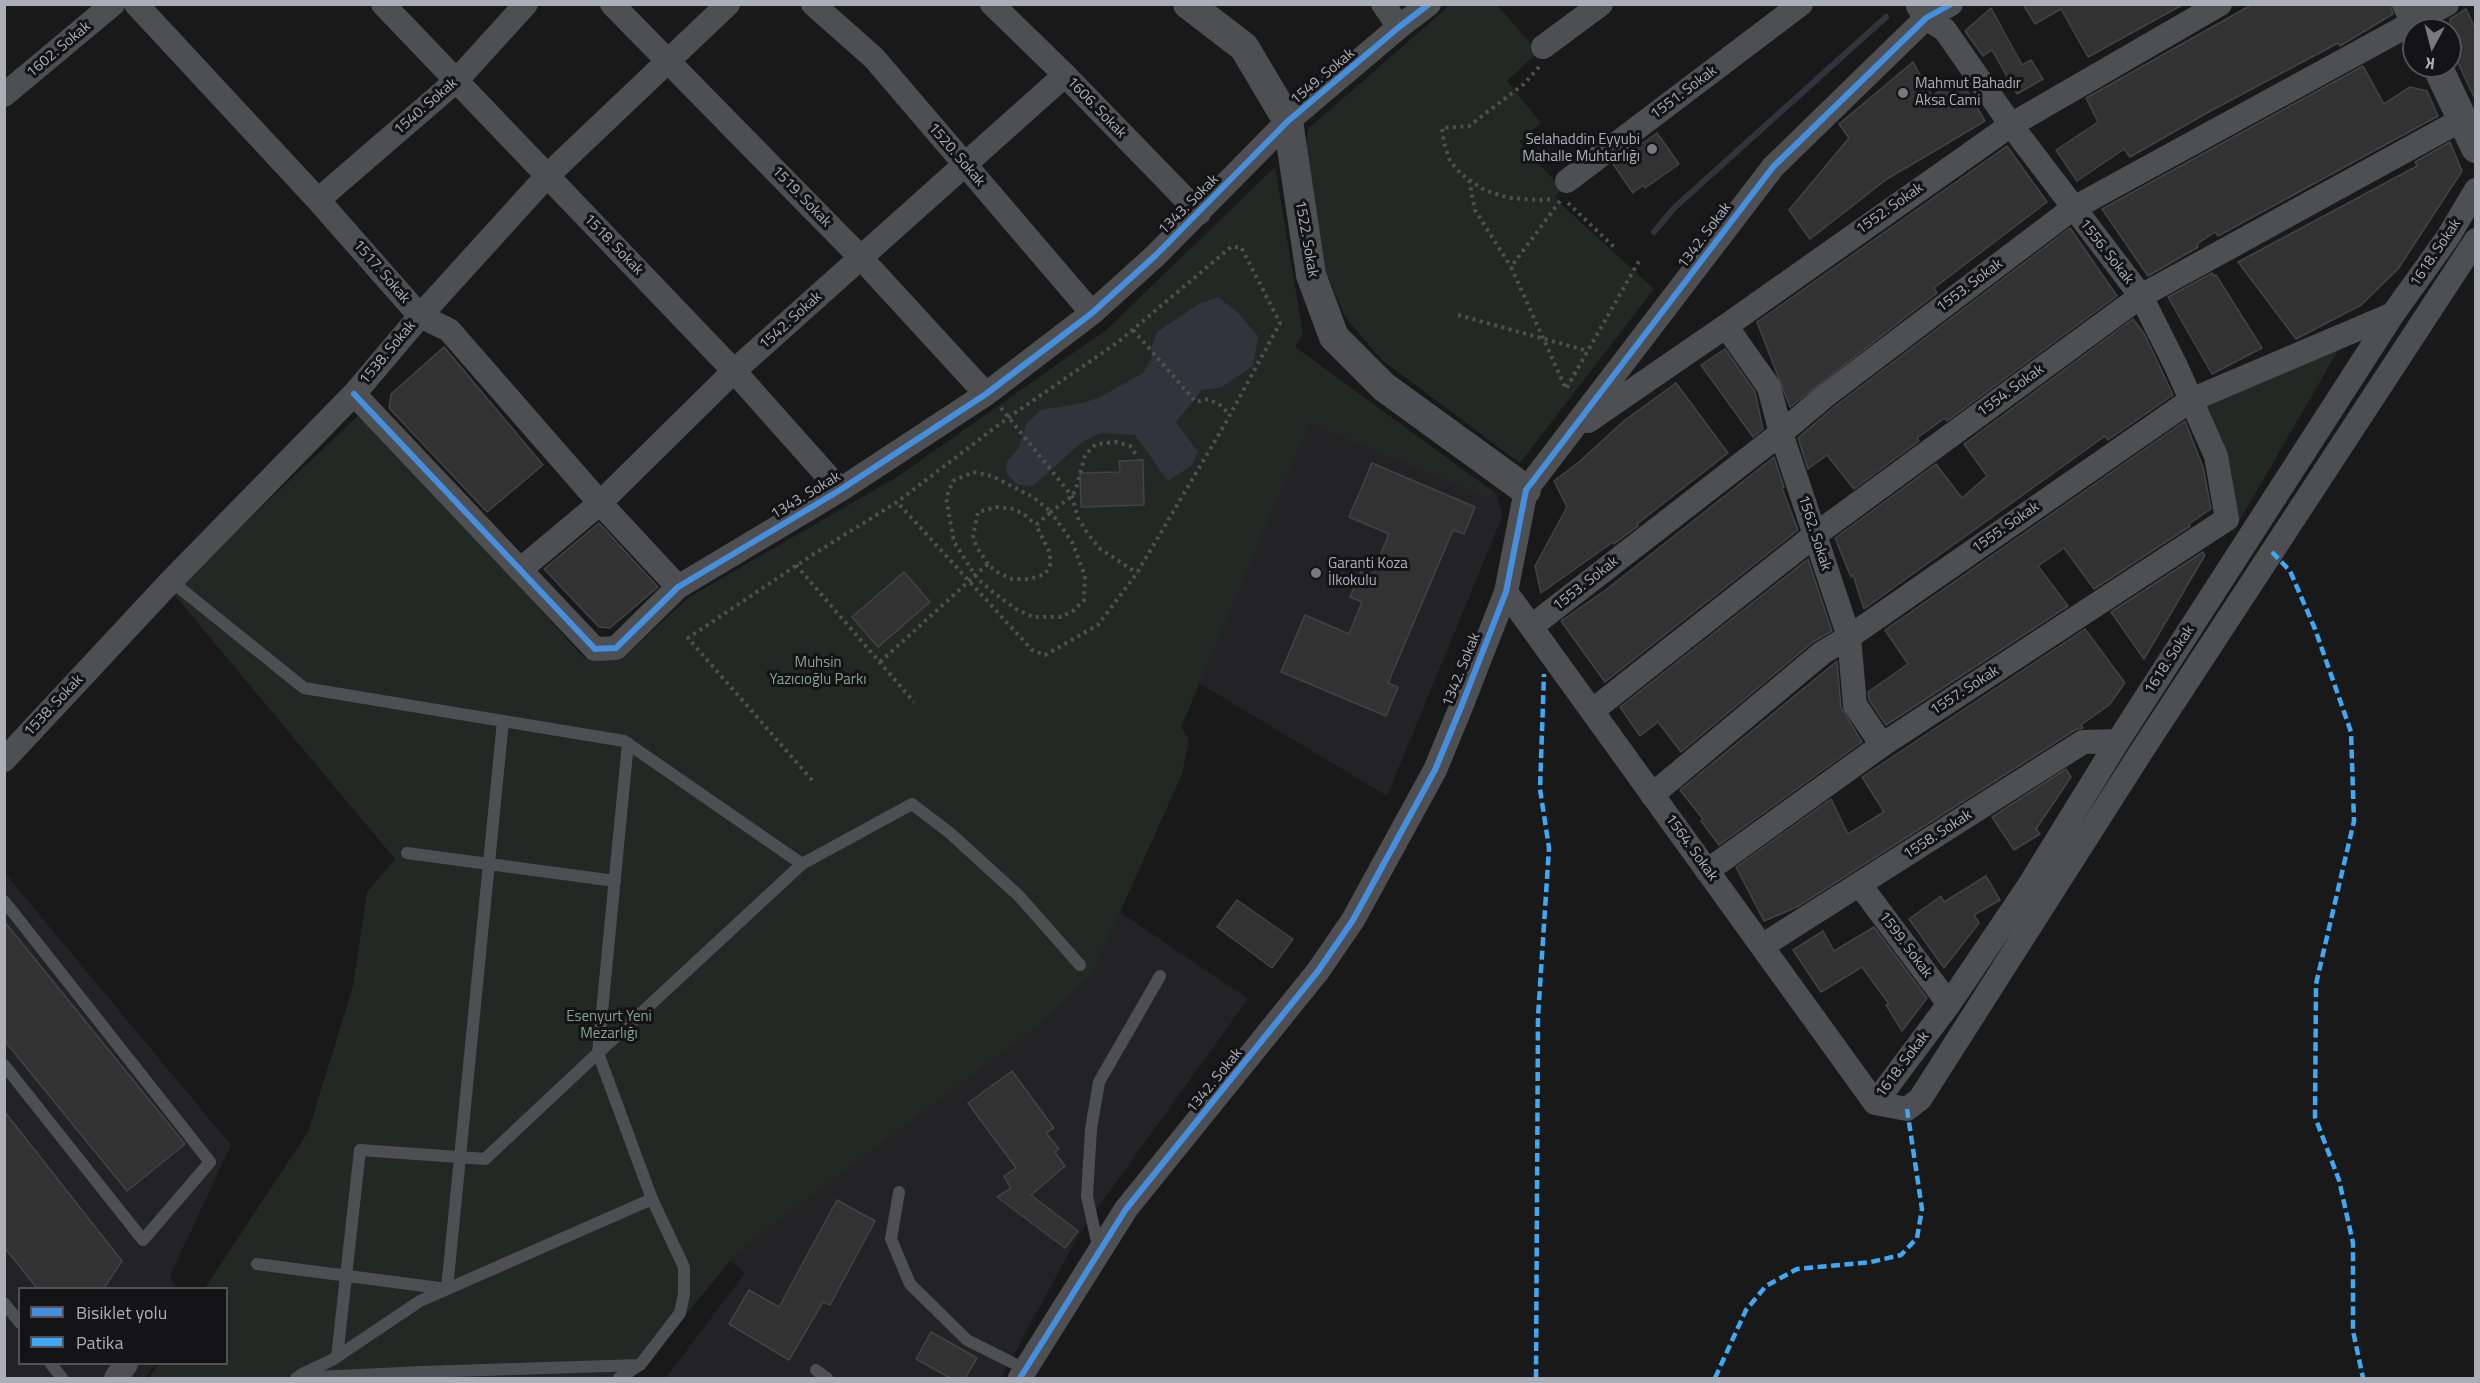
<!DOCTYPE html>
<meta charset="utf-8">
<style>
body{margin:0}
#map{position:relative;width:2480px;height:1383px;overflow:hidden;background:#191919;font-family:"Titillium Web",sans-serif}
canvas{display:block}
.frame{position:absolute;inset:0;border:6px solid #acaeb8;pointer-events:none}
.legend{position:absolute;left:18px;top:1287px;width:210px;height:78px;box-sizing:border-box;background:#141315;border:2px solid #515156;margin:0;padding:8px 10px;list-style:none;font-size:18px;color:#acaeb8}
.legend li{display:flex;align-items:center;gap:12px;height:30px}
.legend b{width:30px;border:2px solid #515156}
.north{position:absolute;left:2402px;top:18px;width:60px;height:60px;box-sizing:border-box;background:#141315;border:2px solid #515156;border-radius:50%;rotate:187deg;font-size:16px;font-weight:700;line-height:24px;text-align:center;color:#acaeb8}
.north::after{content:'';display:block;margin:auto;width:21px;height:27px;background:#797a80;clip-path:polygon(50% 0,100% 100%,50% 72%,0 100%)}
</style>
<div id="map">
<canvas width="2480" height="1383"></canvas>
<div class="frame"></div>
<ul class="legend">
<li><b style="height:8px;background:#468fdf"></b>Bisiklet yolu</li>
<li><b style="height:8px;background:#3fa9f5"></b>Patika</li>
</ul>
<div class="north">K</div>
</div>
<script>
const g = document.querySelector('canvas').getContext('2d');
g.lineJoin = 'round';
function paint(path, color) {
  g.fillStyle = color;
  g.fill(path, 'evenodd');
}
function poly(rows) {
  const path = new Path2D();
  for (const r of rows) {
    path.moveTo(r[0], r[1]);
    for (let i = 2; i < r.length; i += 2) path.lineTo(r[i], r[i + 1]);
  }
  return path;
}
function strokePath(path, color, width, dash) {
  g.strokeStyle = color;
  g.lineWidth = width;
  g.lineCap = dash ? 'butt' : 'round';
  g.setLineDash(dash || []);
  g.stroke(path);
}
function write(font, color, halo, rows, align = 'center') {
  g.font = font + ' "Titillium Web",sans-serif';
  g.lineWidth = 6;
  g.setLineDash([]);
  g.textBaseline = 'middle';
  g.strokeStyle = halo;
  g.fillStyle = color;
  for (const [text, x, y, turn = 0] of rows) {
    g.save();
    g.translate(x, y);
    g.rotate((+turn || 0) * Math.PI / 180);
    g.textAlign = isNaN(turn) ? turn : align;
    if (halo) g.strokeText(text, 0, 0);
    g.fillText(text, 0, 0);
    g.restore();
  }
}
const built = poly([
 [1295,347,1497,494,1503,515,1387,796,1199,683],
 [4,872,231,1145,170,1276,177,1288,20,1288,20,1364,155,1364,145,1378,5,1378],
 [1120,912,1248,999,1081,1231,1001,1378,666,1378,745,1273,730,1261,736,1254,1041,1024,1092,975]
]);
const green = poly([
 [1450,5,1497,5,1538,52,1507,81,1541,123,1519,142,1562,189,1555,197,1562,205,1654,289,1520,463,1382,360,1345,317,1325,270,1306,152,1308,129],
 [1275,167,1303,334,1295,347,1492,491,1490,499,1310,423,1181,727,1189,739,1182,774,1092,975,1041,1024,736,1254,633,1378,149,1378,158,1364,226,1364,226,1288,205,1288,308,1132,353,986,367,892,395,859,172,592,363,411,584,658,624,657,689,597,897,477,1106,330],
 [2340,347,2233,532,2229,476,2205,407]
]);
const water = poly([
 [1218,297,1239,314,1258,336,1253,366,1220,388,1202,390,1176,422,1198,452,1192,465,1168,481,1135,435,1100,433,1081,443,1033,486,1018,485,1007,474,1006,462,1019,448,1026,424,1041,410,1083,403,1100,397,1143,373,1152,358,1151,348,1157,332,1199,304]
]);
const stream = poly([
 [1654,232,1674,208,1886,17]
]);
const building = poly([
 [2023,4,2184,4,2088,57,2061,9,2035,24,2023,4],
 [2253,4,2390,4,2393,14,2340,46,2338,43,2205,114,2130,157,2124,149,2077,181,2056,150,2098,122,2086,98,2253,4],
 [1991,8,2022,65,2031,60,2043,79,2017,94,1992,50,1983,56,1965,31,1991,8],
 [2466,9,2475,28,2475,99,2450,46,2450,19,2466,9],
 [1913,62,1932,96,1960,79,1985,121,1887,179,1810,239,1789,210,1849,138,1839,124,1913,62],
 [2363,66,2384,104,2410,87,2427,91,2438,116,2218,236,2215,232,2197,244,2198,247,2148,276,2102,209,2363,66],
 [1657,133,1679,164,1645,188,1643,185,1633,193,1613,164,1657,133],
 [2450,142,2462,171,2398,269,2361,305,2296,339,2238,262,2417,166,2415,162,2450,142],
 [2007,146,2047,202,1934,288,1937,293,1790,407,1757,322,2007,146],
 [2070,228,2117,296,1947,421,1945,418,1917,438,1919,441,1854,489,1827,455,1808,469,1798,438,1834,407,2070,228],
 [2212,273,2214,276,2216,275,2262,348,2212,374,2168,297,2212,273],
 [2133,319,2145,335,2173,395,2108,440,2105,436,1864,609,1853,575,1851,577,1835,538,1936,464,1962,498,1987,476,1964,444,2133,319],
 [444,347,543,465,487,512,389,408,391,394,444,347],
 [1725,349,1755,392,1763,429,1753,437,1701,365,1725,349],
 [1676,383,1728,453,1637,524,1638,526,1614,544,1613,542,1541,593,1535,566,1567,507,1554,481,1579,462,1625,420,1676,383],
 [2185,421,2203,467,2211,509,2189,524,2190,526,2094,589,2064,548,2038,566,2068,606,1886,725,1869,700,1868,692,1908,664,1885,630,2185,421],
 [1774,457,1784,487,1782,488,1798,530,1605,682,1561,621,1607,589,1774,457],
 [1143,460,1144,505,1081,507,1080,473,1120,472,1119,461,1143,460],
 [1372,463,1475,507,1464,534,1453,530,1388,683,1398,687,1386,716,1281,672,1305,615,1349,634,1362,602,1350,597,1364,564,1375,568,1389,534,1349,517,1372,463],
 [599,523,658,587,610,628,599,627,544,569,599,523],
 [2203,552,2205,555,2144,659,2111,612,2203,552],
 [1808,559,1832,631,1813,642,1681,752,1658,722,1640,736,1620,707,1808,559],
 [904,572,930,602,878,647,852,617,904,572],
 [2085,629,2125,683,2109,705,2081,725,2083,728,2075,730,1797,907,1764,921,1736,867,1831,799,1848,834,1884,812,1862,777,2085,629],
 [1837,661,1841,707,1862,742,1719,845,1701,821,1703,819,1680,790,1837,661],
 [2066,769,2071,777,2036,829,2040,834,2014,850,1992,817,2066,769],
 [1986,876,2000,900,1974,915,1979,923,1944,968,1909,919,1941,896,1944,902,1986,876],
 [1237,900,1293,939,1272,968,1217,927,1237,900],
 [4,921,185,1144,127,1191,4,1040,4,921],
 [1874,927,1927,998,1902,1031,1886,1005,1889,1004,1862,967,1821,992,1793,950,1823,931,1834,951,1874,927],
 [1012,1071,1054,1128,1046,1133,1059,1149,1055,1152,1065,1166,1031,1195,1078,1231,1065,1248,997,1197,1011,1188,1004,1176,1016,1168,968,1103,1012,1071],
 [4,1111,122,1261,104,1288,37,1288,4,1247,4,1111],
 [837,1200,875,1221,830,1305,823,1302,789,1360,729,1324,749,1290,779,1307,837,1200],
 [931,1332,977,1358,965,1378,950,1378,916,1359,931,1332]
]);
const path = poly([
 [1539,67,1524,84,1469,126,1442,128,1444,143,1450,161,1461,174,1484,190,1509,198,1540,200,1553,199],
 [1469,180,1475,210,1511,267],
 [1560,201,1511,267,1566,389,1639,261],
 [1568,203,1615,248],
 [1458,315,1588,351],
 [1133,330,1196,402,1208,399,1220,405,1230,415],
 [1001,408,1072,496,1078,518,1088,534,1099,548,1137,573],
 [988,564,976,546,973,536,978,512,996,507,1014,509,1025,515,1036,525],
 [796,565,914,702],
 [880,662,969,581,975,575,988,564,995,571,1012,579,1030,579,1045,574,1050,566,1050,553,1036,525,1051,512,1033,497,992,476,973,472,953,481,946,498,954,542,975,575,978,579,994,593,1016,609,1033,617,1061,617,1073,611,1084,600,1085,576,1072,542,1051,512,1072,496,1076,489,1085,455,1096,444,1116,442,1130,446,1137,456],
 [812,780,688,638,806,559,897,502,1009,417,1118,342,1231,247,1241,247,1280,323,1225,424,1137,573,1098,625,1045,655,1032,650,897,502]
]);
const service = poly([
 [171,581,304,688,624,741,802,864,598,1053,652,1199,684,1267,684,1294,680,1313,640,1365,422,1372,296,1378],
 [407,853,615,881],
 [802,864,912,804,950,833,1019,896,1080,965],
 [4,901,210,1162,143,1240,4,1065],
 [899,1192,891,1239,910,1284,967,1340,1025,1369],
 [1099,1251,1087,1196,1091,1129,1099,1082,1160,976],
 [257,1264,447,1289,503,721],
 [4,1303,20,1323],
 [337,1357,360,1150,485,1159,598,1053,628,743],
 [51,1364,62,1378],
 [816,1370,827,1378],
 [300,1375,332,1360,420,1301,652,1199],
 [619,1378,638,1366]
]);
const minor = poly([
 [136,4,318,200,420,316,449,330,600,503,678,587],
 [383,4,734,371,840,490],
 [612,4,861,258,986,394],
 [813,4,874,58,1092,313],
 [992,4,1065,75,1199,213],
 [1383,4,1399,27],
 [1543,47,1601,4],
 [4,95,113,4],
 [1567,181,1801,4],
 [318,200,456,81,526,4],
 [1726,326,1769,387,1781,433,1849,637,1855,705,1882,745],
 [354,394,595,649,616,648,678,587,840,490,986,394,1092,313,1156,255,1288,121,1399,27,1429,4],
 [1588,421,1726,326,2011,125,2220,4],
 [520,570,600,503,734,371,1065,75],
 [1506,592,1875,1103],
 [1532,626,1781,433,1825,396,2072,209,2447,4],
 [1592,711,1815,535,2141,296,2463,119],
 [4,760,171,581,354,394,420,316,547,176,728,4],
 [1652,795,1822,653,1849,637,2191,400,2393,314],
 [1707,871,1882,745,2227,519,2216,456,2176,366,2141,296,2011,125,1945,30,1926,18,1918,6],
 [1860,885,1949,1004],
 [1762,946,2083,742,2118,741],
 [1875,1103,1949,1004,2028,887,2118,741,2393,314,2448,237,2476,190],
 [1875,1103,1907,1109,1920,1099,2143,749,2476,240],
 [116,1378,126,1364],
 [1020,1378,1126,1209,1318,971,1353,920,1435,770,1461,707,1506,592,1526,490,1773,167,1926,18,1951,4]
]);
const tertiary = poly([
 [1188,4,1244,47,1288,121,1311,275,1334,337,1384,387,1526,490],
 [2407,4,2420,30],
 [2437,66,2476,148]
]);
const quiet = poly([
 [2272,552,2290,571,2315,629,2351,732,2354,821,2316,984,2315,1117,2339,1180,2353,1243,2353,1331,2363,1378],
 [1536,1378,1538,1017,1549,848,1540,789,1544,674],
 [1715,1378,1746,1310,1766,1286,1797,1269,1871,1262,1901,1255,1917,1238,1922,1209,1907,1109]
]);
const cycleway = poly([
 [354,394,595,649,616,648,678,587,840,490,986,394,1092,313,1156,255,1288,121,1399,27,1429,4],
 [1020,1378,1126,1209,1318,971,1353,920,1435,770,1461,707,1506,592,1526,490,1773,167,1926,18,1951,4]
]);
const markers = [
 [1903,93,6,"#797a80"],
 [1652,149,6,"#797a80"],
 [1316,573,6,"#797a80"]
];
const streetNames = [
 ["1602. Sokak",59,50,-40],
 ["1549. Sokak",1323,77,-40],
 ["1551. Sokak",1684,93,-37],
 ["1540. Sokak",426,107,-41],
 ["1606. Sokak",1096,108,46],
 ["1520. Sokak",956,155,49],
 ["1519. Sokak",801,197,46],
 ["1343. Sokak",1189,205,-45],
 ["1552. Sokak",1890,209,-35],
 ["1342. Sokak",1705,236,-53],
 ["1522. Sokak",1306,239,80],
 ["1518. Sokak",613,245,46],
 ["1556. Sokak",2106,252,52],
 ["1618. Sokak",2436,253,-56],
 ["1517. Sokak",381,272,49],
 ["1553. Sokak",1970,286,-37],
 ["1542. Sokak",791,321,-42],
 ["1538. Sokak",388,353,-50],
 ["1554. Sokak",2011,391,-36],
 ["1343. Sokak",806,496,-31],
 ["1555. Sokak",2006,528,-35],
 ["1562. Sokak",1814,533,72],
 ["1553. Sokak",1586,584,-38],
 ["1618. Sokak",2170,660,-57],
 ["1342. Sokak",1462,670,-68],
 ["1557. Sokak",1965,691,-33],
 ["1538. Sokak",54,706,-47],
 ["1558. Sokak",1938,835,-33],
 ["1564. Sokak",1691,848,54],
 ["1599. Sokak",1905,945,53],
 ["1618. Sokak",1903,1065,-53],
 ["1342. Sokak",1215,1081,-51]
];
const poiNames = [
 ["Mahmut Bahadır",1915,84],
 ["Aksa Cami",1915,101],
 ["Selahaddin Eyyubi",1640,140,"right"],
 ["Mahalle Muhtarlığı",1640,157,"right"],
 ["Garanti Koza",1328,564],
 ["İlkokulu",1328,581]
];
const parkNames = [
 ["Muhsin",818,663],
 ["Yazıcıoğlu Parkı",818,680],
 ["Esenyurt Yeni",609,1017],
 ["Mezarlığı",609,1034]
];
paint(built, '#232325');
paint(green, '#222823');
paint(water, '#30343c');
strokePath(stream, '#30343c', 6);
paint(building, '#323233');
strokePath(building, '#424345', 1.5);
strokePath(path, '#4f5052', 4, [3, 4.5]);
strokePath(service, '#4e4f52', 12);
strokePath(minor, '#4e4f52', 24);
strokePath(tertiary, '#4e4f52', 30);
strokePath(quiet, '#3fa9f5', 4.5, [9, 4.5]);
strokePath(cycleway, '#468fdf', 6);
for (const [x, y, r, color] of markers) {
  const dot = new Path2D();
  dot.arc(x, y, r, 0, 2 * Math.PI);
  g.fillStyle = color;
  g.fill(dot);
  strokePath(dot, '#141315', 2);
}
write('15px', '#acaeb8', '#141315', streetNames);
write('15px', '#acaeb8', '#141315', poiNames, 'left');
write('15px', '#85a18c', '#141315', parkNames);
</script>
